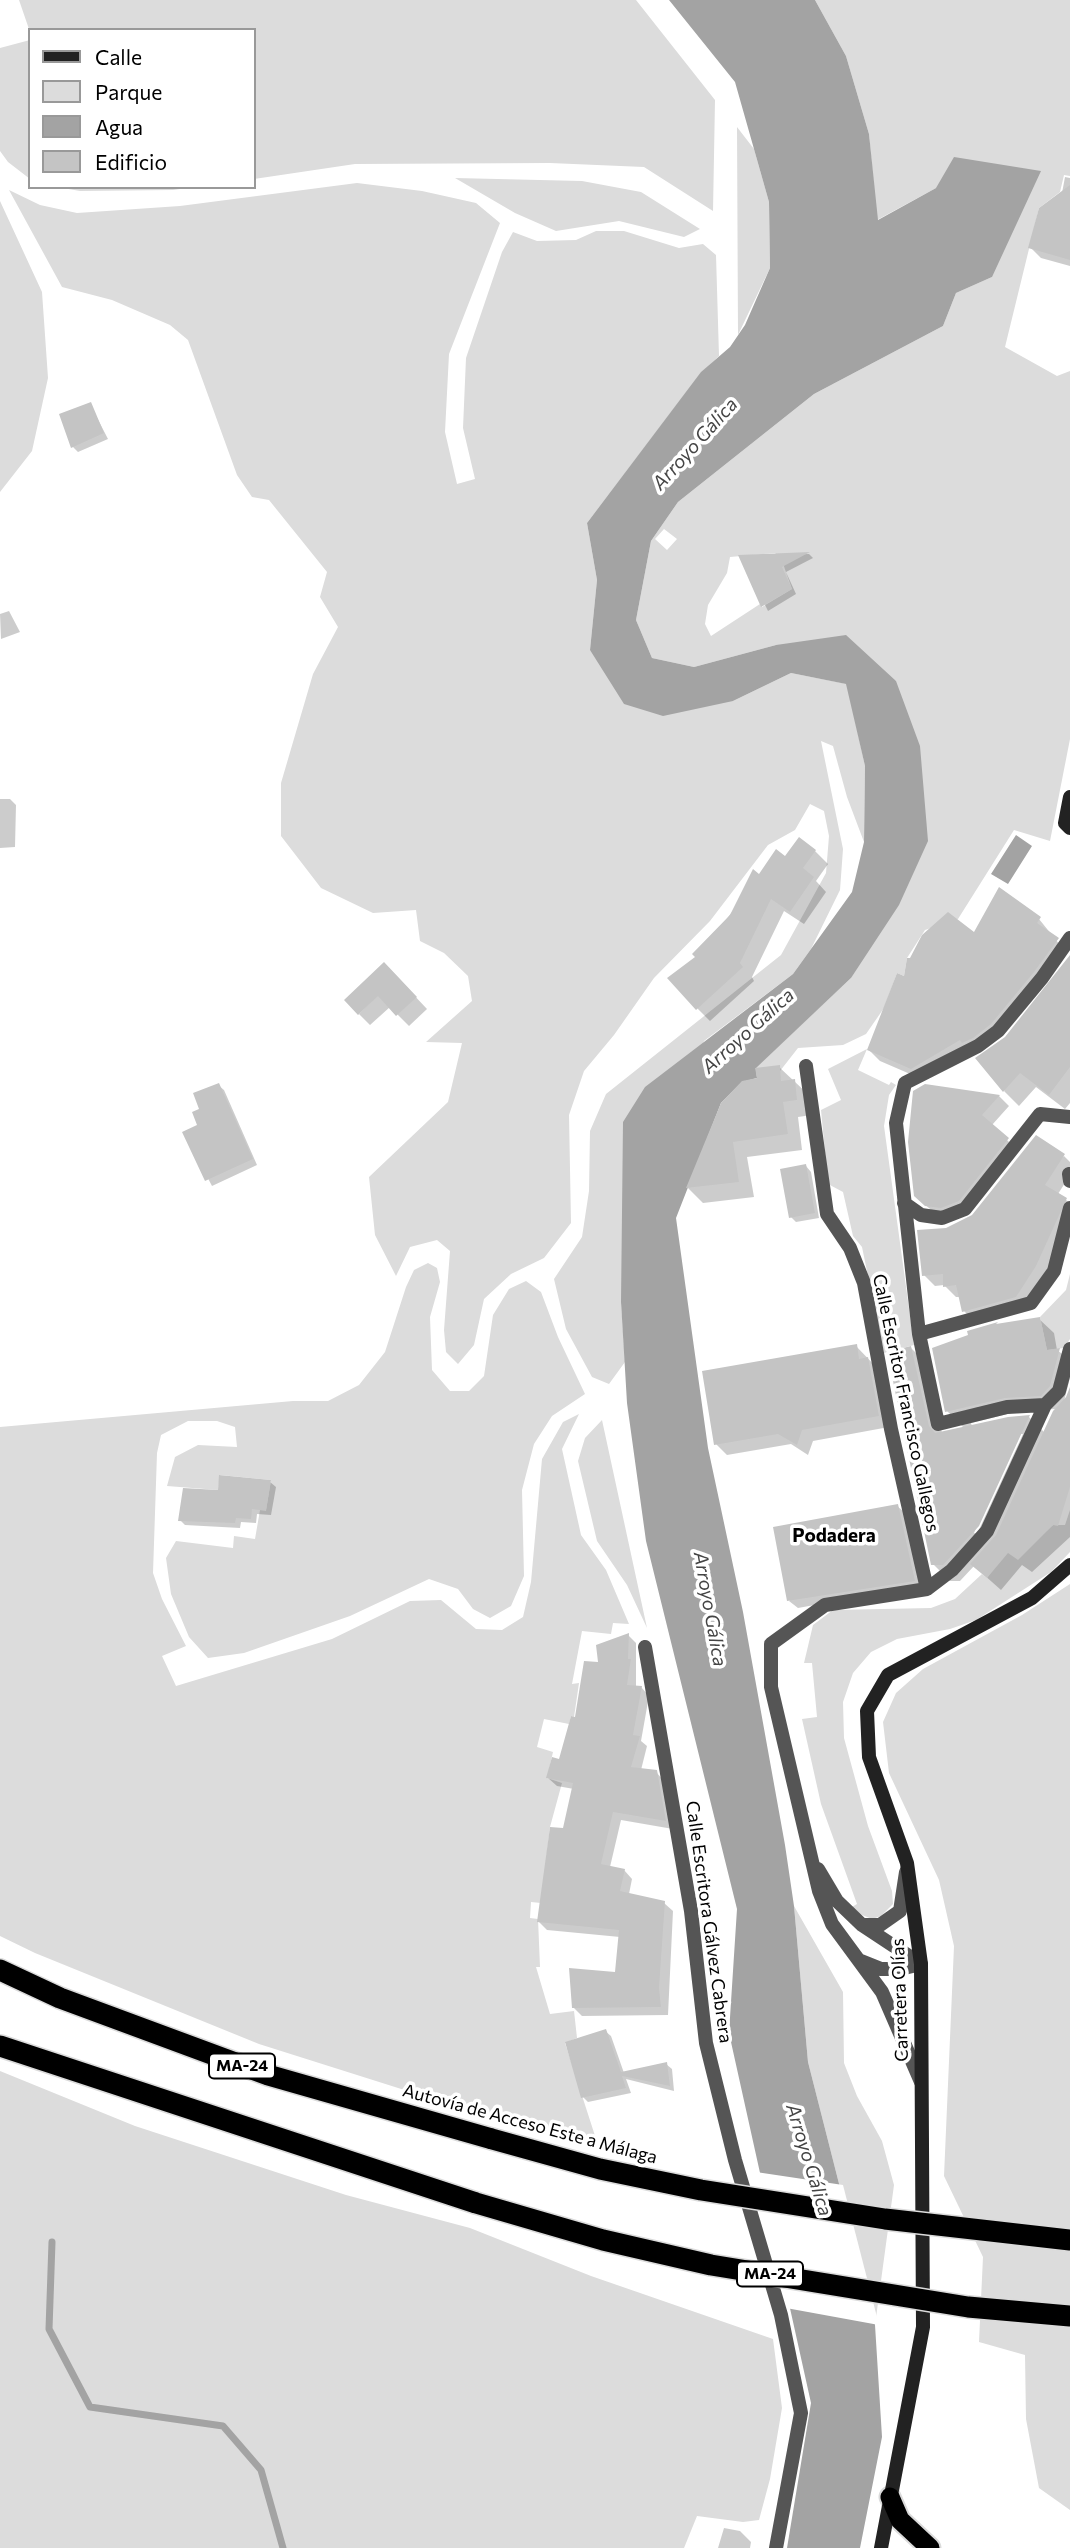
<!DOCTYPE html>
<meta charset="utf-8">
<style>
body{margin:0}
#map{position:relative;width:1070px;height:2548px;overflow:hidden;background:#fff;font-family:Commissioner,sans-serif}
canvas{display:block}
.legend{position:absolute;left:28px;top:28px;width:228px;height:161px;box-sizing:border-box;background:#fff;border:2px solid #999;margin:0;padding:9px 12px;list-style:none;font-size:21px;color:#000}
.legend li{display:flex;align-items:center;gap:14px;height:35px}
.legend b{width:35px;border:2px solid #999}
</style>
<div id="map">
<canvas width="1070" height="2548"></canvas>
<ul class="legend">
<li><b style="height:9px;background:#222"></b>Calle</li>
<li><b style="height:19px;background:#dcdcdc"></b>Parque</li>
<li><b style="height:19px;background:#a3a3a3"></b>Agua</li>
<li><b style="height:19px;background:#c4c4c4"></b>Edificio</li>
</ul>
</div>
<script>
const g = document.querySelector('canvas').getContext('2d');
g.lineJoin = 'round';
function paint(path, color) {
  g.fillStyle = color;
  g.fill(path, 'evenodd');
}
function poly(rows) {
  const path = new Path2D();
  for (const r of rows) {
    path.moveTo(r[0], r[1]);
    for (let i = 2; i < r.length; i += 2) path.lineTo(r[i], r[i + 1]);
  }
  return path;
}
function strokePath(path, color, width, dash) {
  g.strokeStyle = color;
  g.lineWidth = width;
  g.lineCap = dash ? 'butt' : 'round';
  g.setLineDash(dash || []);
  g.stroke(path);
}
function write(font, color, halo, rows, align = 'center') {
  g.font = font + ' Commissioner,sans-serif';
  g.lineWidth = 7;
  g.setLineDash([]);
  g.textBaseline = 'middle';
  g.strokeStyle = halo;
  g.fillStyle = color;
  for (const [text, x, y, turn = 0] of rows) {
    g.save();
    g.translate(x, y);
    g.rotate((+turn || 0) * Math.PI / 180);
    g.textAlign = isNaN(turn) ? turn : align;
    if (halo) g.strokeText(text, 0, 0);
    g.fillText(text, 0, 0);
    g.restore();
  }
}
const green = poly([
 [19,0,636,0,715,100,713,211,644,167,550,163,355,164,254,179,254,30,30,32],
 [815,0,1070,0,1070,176,1064,175,1060,192,1039,208,1005,347,1057,376,1070,371,1070,739,1050,841,1014,830,958,919,925,930,907,958,904,976,897,973,884,1008,866,1034,843,1045,798,1048,780,1071,755,1068,851,978,896,681,776,645,694,667,652,658,636,620,651,541,678,502,814,394,943,326,956,293,992,277,936,188,877,220,869,134,846,56],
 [664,529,677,539,667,550,655,539],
 [775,553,781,558,792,589,762,607,760,604,711,636,705,624,708,605,727,573,730,557],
 [30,40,30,179,8,162,0,151,0,48],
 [737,127,754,149,769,202,770,268,738,335],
 [455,178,582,181,641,192,700,229,684,237,619,221,556,231,515,213],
 [357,183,422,191,476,203,500,223,449,354,445,432,457,484,475,479,463,428,466,358,502,252,513,232,537,241,576,240,596,231,624,231,679,248,703,244,716,255,719,356,701,373,587,523,597,580,590,650,733,701,791,673,847,684,865,766,864,842,847,797,833,746,821,741,843,849,840,890,811,949,793,974,704,1041,621,1302,625,1362,609,1384,592,1377,566,1329,554,1279,582,1237,589,1191,590,1131,606,1094,781,955,826,873,829,836,824,811,810,804,795,830,768,845,710,921,654,978,614,1035,584,1071,569,1115,571,1223,544,1258,511,1274,484,1299,474,1345,458,1364,446,1352,444,1330,450,1251,437,1240,410,1247,396,1276,375,1235,369,1177,448,1102,462,1043,426,1042,472,1001,468,976,444,953,420,941,416,910,373,913,321,888,281,836,281,783,313,674,338,627,320,597,327,572,269,500,252,497,237,475,188,340,170,325,112,300,62,287,9,190,40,205,77,213,180,206],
 [57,187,194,187,173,190,80,191],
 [0,201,42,292,48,378,32,451,0,492],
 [867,1049,858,1070,889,1085,891,1082,896,1085,889,1095,884,1126,914,1345,884,1353,862,1247,853,1236,843,1192,828,1184,821,1110,841,1100,828,1069],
 [428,1263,437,1268,440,1282,430,1317,432,1370,450,1391,469,1391,484,1376,493,1315,509,1289,526,1281,541,1292,558,1337,585,1394,552,1416,534,1444,522,1490,524,1576,511,1606,490,1618,473,1609,458,1589,429,1579,350,1616,244,1653,208,1658,189,1637,171,1594,166,1558,176,1541,233,1548,234,1536,255,1539,260,1510,266,1510,271,1480,220,1475,218,1490,167,1486,175,1457,198,1445,237,1447,235,1427,217,1421,188,1421,161,1435,157,1453,153,1573,162,1599,186,1646,162,1656,176,1686,332,1639,410,1601,441,1600,476,1629,502,1630,523,1617,531,1582,542,1459,563,1422,579,1414,562,1449,581,1535,606,1570,629,1624,613,1623,611,1634,582,1631,572,1684,579,1683,574,1717,571,1716,569,1724,544,1719,537,1747,553,1752,547,1778,562,1783,550,1827,541,1903,531,1902,530,1918,538,1919,540,1967,536,1967,550,2014,574,2011,577,2038,565,2043,597,2142,474,2112,259,2044,35,1953,0,1936,0,1427,293,1401,328,1401,359,1385,385,1352,406,1287,414,1270],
 [1070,1274,1070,1339,1064,1348,1047,1350,1040,1317,1066,1290],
 [602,1420,647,1628,627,1585,597,1541,578,1461,585,1438],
 [1070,1510,1070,1552,1051,1572,976,1620,950,1629,897,1639,871,1652,853,1673,843,1702,844,1738,868,1826,892,1891,893,1904,881,1916,872,1919,862,1915,852,1907,857,1904,821,1804,802,1719,817,1717,812,1663,804,1663,813,1625,833,1610,931,1608,955,1599,982,1574,987,1578,1005,1551,1031,1545,1053,1525,1065,1525],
 [1070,1584,1070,2510,1039,2488,1026,2419,1025,2355,979,2342,983,2257,944,2176,954,1946,939,1880,889,1773,883,1722,896,1693,923,1669,1022,1615],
 [794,1906,843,1992,844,2063,857,2096,882,2141,894,2185,875,2325,808,2062],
 [0,2071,135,2126,346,2195,470,2228,591,2276,773,2339,782,2408,770,2479,759,2520,743,2522,697,2516,684,2548,0,2548]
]);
const water = poly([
 [669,0,815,0,846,56,869,134,878,220,936,188,954,157,1041,171,992,277,956,293,943,326,814,394,678,502,651,541,636,620,652,658,694,667,776,645,846,635,896,681,920,746,928,841,899,905,851,978,756,1068,757,1078,742,1082,721,1103,676,1218,708,1448,743,1612,785,1845,794,1906,808,2062,875,2325,882,2437,860,2548,787,2548,811,2403,729,2033,737,1909,646,1541,627,1403,621,1302,623,1122,645,1087,793,974,852,892,864,842,865,766,846,684,791,673,733,701,663,716,624,704,590,650,597,580,587,523,701,372,730,347,745,325,770,268,769,202,735,82],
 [1016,835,1032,846,1008,884,991,874]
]);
const pier = poly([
 [756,2172,843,2185,879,2325,786,2308]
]);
const shadow = poly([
 [1065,177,1070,178,1070,266,1041,258,1030,247,1062,193],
 [90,404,108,439,78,452,73,447],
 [809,554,813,558,786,572,796,594,768,611,741,556],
 [9,611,20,632,1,639,0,614],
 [0,799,10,799,16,805,15,847,0,848],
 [815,851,828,864,816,881,826,892,804,924,784,911,752,977,754,981,710,1021,697,1008,697,957,760,876,785,858],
 [1039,919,1060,945,1003,1035,924,1080,880,1061,869,1050,906,978,975,935],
 [1070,957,1070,1103,1065,1109,1036,1087,1019,1106,1004,1091],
 [396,976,427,1009,409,1026,390,1007,370,1025,359,1014],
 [779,1067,810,1096,812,1115,798,1117,802,1150,747,1157,754,1197,703,1203,688,1188,722,1104],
 [218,1085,224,1090,257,1165,212,1186,184,1133,199,1126,201,1110],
 [925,1086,999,1096,1009,1106,992,1125,1017,1150,969,1211,937,1215,915,1196],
 [1064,1156,1070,1162,1070,1175,1058,1194,1070,1203,1070,1226,1027,1308,975,1322,964,1311,960,1297,956,1297,944,1285,935,1286,924,1275,946,1230,973,1217],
 [806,1166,811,1172,819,1218,796,1222,791,1217],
 [1039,1319,1054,1333,1057,1350,1070,1360,1070,1378,1064,1401,1070,1393,1070,1537,1032,1572,1022,1565,1001,1590,974,1566,960,1581,950,1581,933,1564,911,1348,928,1365,942,1433,964,1428,947,1411],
 [1056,1409,1045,1433,1029,1417,972,1426,971,1423,1020,1411],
 [1019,1434,1023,1434,977,1534,974,1533],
 [856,1346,879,1370,889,1427,813,1441,808,1455,791,1444,727,1455,716,1444],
 [270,1482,276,1487,271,1515,257,1514,256,1523,241,1522,240,1528,185,1525,180,1520,219,1492],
 [897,1506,903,1511,920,1586,798,1608,789,1601],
 [628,1635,636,1643,636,1687,641,1687,649,1696,641,1741,647,1746,641,1770,656,1772,664,1781,673,1829,621,1820,610,1867,624,1870,632,1879,629,1894,664,1903,673,1911,668,2015,582,2016,573,2007,616,1973,620,1937,547,1930,539,1922,574,1789,557,1786,548,1778,560,1761,600,1664],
 [605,2031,611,2036,624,2073,666,2064,672,2069,674,2091,626,2079,631,2093,588,2102,583,2097],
 [724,2528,740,2531,751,2542,750,2548,718,2548]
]);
const stream = poly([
 [52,2242,49,2329,90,2407,223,2426,261,2470,283,2548]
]);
const building = poly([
 [1070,185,1070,260,1028,248,1039,208],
 [91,402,104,433,71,448,59,414],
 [810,552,782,567,792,589,761,607,738,555],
 [799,837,816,850,803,868,814,877,790,912,771,899,740,963,743,967,696,1010,667,978,695,957,692,954,730,915,753,869,759,874,776,849,785,856],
 [999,887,1041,917,1037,923,1059,938,1034,972,991,1024,973,1038,962,1043,960,1040,911,1069,867,1050,897,973,904,976,907,958,910,958,922,935,948,912,974,932],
 [1070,955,1070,1067,1049,1095,1020,1073,1003,1092,975,1058,1005,1037],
 [384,962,417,997,396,1016,378,996,358,1015,344,1000],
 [780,1065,781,1081,795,1079,797,1100,783,1102,788,1134,733,1142,739,1182,686,1188,721,1103,742,1081,757,1078,755,1068],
 [219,1083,253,1159,205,1181,182,1132,197,1125,192,1112,199,1109,193,1093],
 [925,1084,1000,1095,982,1115,1009,1138,959,1201,941,1208,925,1206,914,1196,908,1142,913,1091],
 [1036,1135,1065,1154,1045,1185,1067,1198,1036,1266,1016,1297,962,1312,956,1285,943,1287,943,1274,922,1276,917,1230,946,1228,972,1215],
 [806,1164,815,1213,789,1218,780,1169],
 [1040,1317,1047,1350,1060,1348,1050,1386,1041,1396,1005,1398,945,1412,932,1348,968,1335,967,1331,998,1322,996,1324],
 [857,1344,859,1359,868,1357,879,1416,802,1430,797,1445,778,1434,714,1445,702,1371],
 [911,1346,929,1426,935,1433,1008,1417,1030,1415,979,1526,943,1565,931,1565,887,1352],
 [1070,1387,1070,1487,1058,1526,1053,1525,1018,1560,1008,1553,987,1578,970,1564,996,1535,1053,1411,1066,1397],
 [219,1475,271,1480,266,1511,252,1509,251,1519,236,1518,235,1523,178,1521,183,1488,218,1490],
 [898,1504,915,1581,787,1601,773,1527],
 [629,1633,628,1659,631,1659,627,1685,642,1686,633,1735,640,1736,631,1767,657,1770,666,1821,613,1812,601,1864,625,1869,620,1891,665,1901,659,1988,661,2007,572,2008,569,1968,615,1972,619,1930,537,1922,550,1827,563,1828,573,1783,546,1778,552,1757,559,1759,571,1716,575,1717,584,1661,598,1662,596,1645],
 [606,2029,621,2072,667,2062,670,2086,622,2076,626,2088,581,2098,565,2042]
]);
const minor = poly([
 [806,1066,827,1214,850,1248,864,1283,891,1429,927,1589],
 [1069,1174,1070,1181],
 [904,1203,921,1215,942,1218,965,1209,1040,1114,1070,1117],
 [919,1334,1031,1303,1054,1271,1070,1208],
 [1045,1405,1007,1407,938,1424,919,1334,896,1123,905,1083,978,1046,998,1031,1042,978,1070,938],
 [645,1647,691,1911,706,2043,735,2160,781,2315,801,2413,776,2548],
 [818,1869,837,1901,862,1925,921,1964],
 [863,1925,880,1925,900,1911,906,1872],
 [861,1961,881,1969,900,1969,921,1964],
 [921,2082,882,1992,832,1924,819,1891,771,1687,771,1644,825,1605,927,1589,952,1570,987,1531,1045,1405,1059,1391,1070,1349]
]);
const secondary = poly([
 [1070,797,1065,823,1070,828],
 [881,2548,923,2327,921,1964,907,1863,869,1757,867,1711,888,1675,1032,1598,1070,1565]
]);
const trunk = poly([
 [890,2497,900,2520,930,2548]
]);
const motorway = poly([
 [0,1970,60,1998,268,2075,492,2139],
 [0,2046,476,2203]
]);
const motorwayBridge = poly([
 [492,2139,600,2169,701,2190,885,2219,1070,2240],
 [476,2203,603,2240,711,2265,968,2307,1070,2316]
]);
const shields = [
 [242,2066,66],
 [770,2274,66]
];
const shieldNames = [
 ["MA-24",242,2066],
 ["MA-24",770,2274]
];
const streetNames = [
 ["Calle Escritor Francisco Gallegos",906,1403,78],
 ["Calle Escritora Gálvez Cabrera",709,1922,82],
 ["Carretera Olías",900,2000,-92],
 ["Autovía de Acceso Este a Málaga",530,2124,15]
];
const waterNames = [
 ["Arroyo Gálica",695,444,-48],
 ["Arroyo Gálica",748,1031,-42],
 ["Arroyo Gálica",710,1609,80],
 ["Arroyo Gálica",809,2160,73]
];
const neighbourhoodNames = [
 ["Podadera",834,1536]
];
paint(green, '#dcdcdc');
paint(water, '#a3a3a3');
paint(pier, '#fff');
paint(shadow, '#0003');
strokePath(stream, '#a3a3a3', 7);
paint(building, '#c4c4c4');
strokePath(trunk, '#dbdbdb', 23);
strokePath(motorway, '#dbdbdb', 24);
strokePath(minor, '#555', 14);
strokePath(secondary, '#222', 14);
strokePath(trunk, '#000', 19);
strokePath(motorway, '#000', 21);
strokePath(motorwayBridge, '#dbdbdb', 24, []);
strokePath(motorwayBridge, '#000', 21);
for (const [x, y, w] of shields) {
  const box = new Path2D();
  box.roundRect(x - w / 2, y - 12.5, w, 25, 5);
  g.fillStyle = '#fff';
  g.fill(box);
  strokePath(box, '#000', 2);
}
write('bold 16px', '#000', null, shieldNames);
write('18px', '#000', '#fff', streetNames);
write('italic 19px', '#444', '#fff', waterNames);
write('bold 19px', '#000', '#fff', neighbourhoodNames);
</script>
